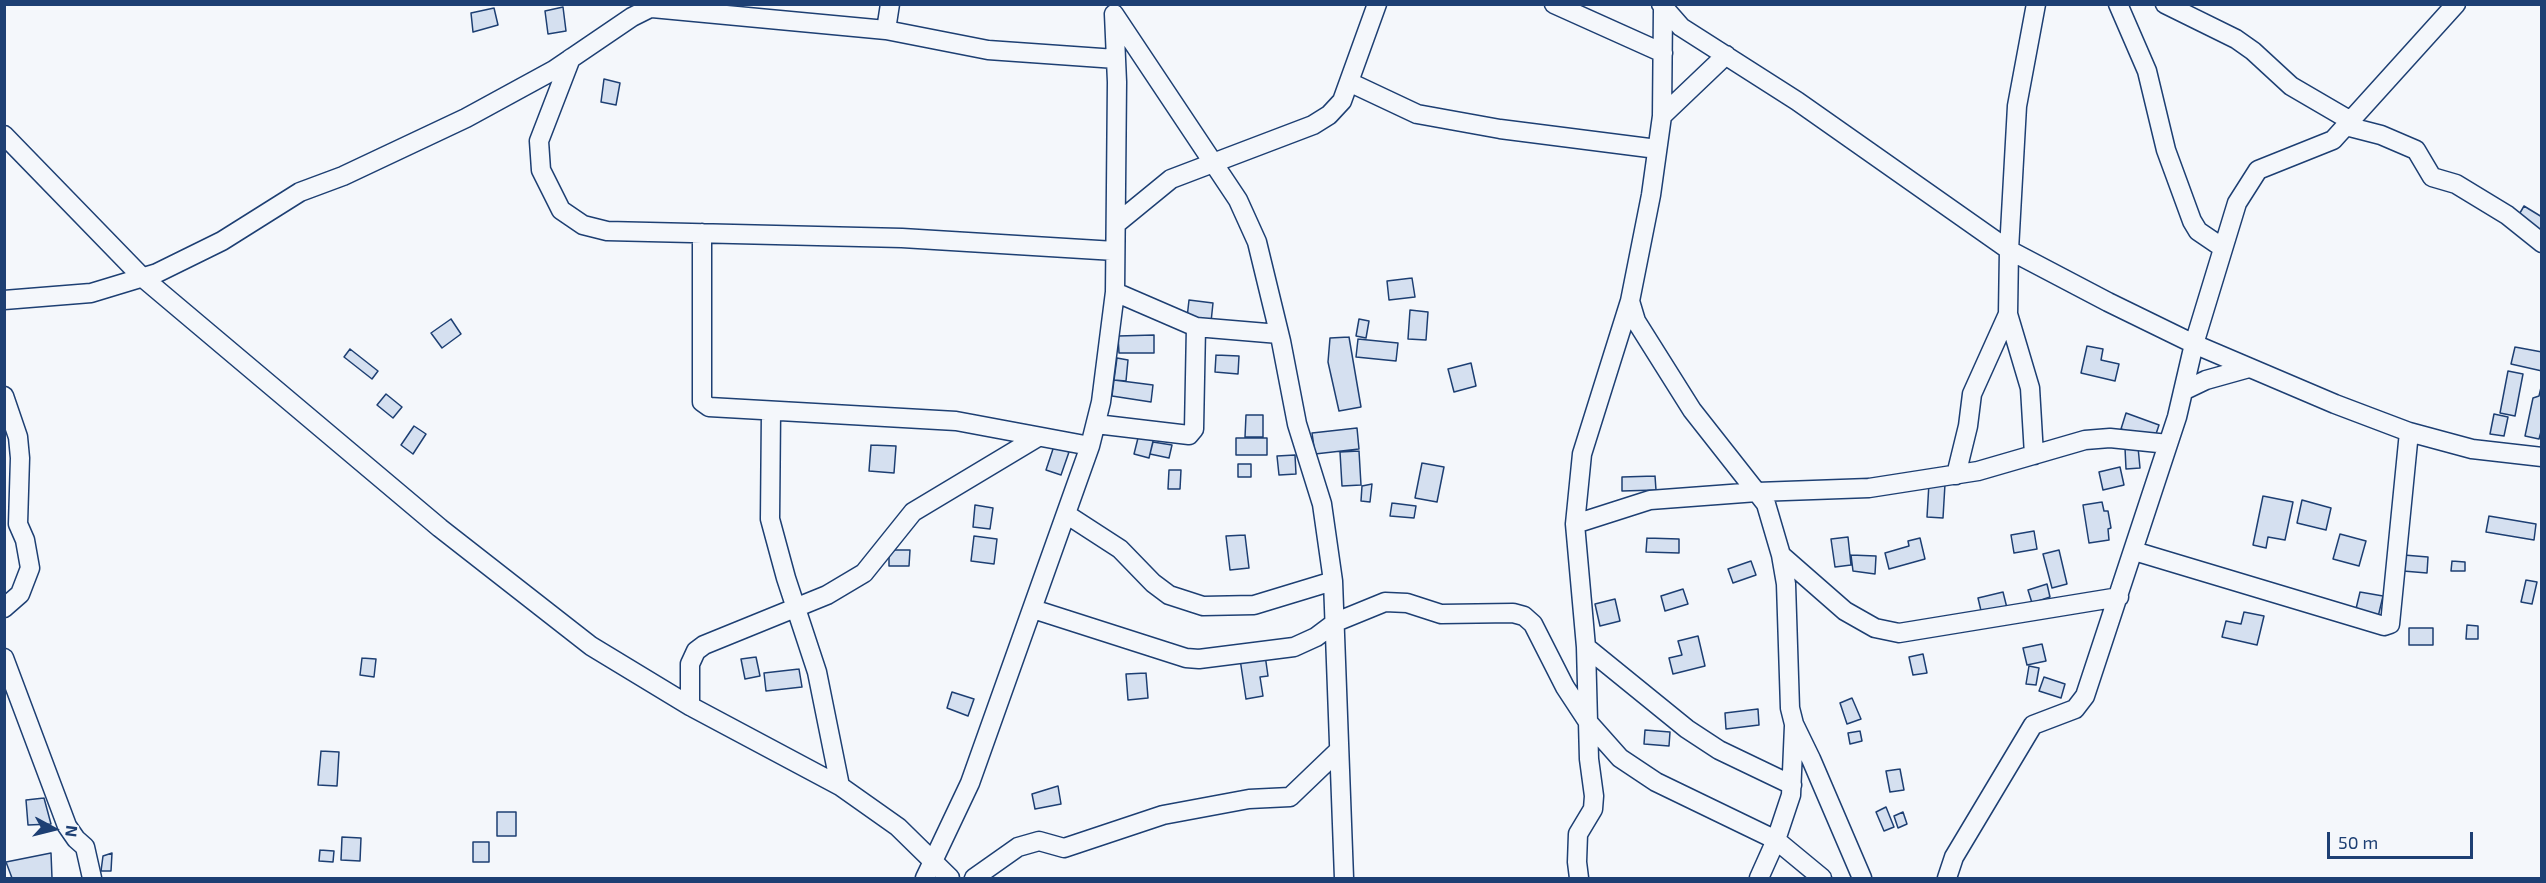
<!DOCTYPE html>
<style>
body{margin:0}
#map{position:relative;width:2546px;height:883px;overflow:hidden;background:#f4f7fb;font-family:"Exo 2",sans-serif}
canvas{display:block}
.frame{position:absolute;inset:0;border:6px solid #1d3f73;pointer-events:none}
.north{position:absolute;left:24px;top:799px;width:60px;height:60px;-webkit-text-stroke:4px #f4f7fb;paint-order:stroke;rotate:97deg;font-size:16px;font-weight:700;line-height:24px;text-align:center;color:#1d3f73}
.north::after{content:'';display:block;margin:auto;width:21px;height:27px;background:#1d3f73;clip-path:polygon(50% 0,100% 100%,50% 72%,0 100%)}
.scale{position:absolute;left:2327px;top:832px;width:146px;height:27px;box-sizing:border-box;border:3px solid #1d3f73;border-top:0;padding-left:8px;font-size:18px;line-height:21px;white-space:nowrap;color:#1d3f73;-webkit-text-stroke:4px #f4f7fb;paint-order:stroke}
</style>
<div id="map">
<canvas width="2546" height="883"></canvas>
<div class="frame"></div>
<div class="north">N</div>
<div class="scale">50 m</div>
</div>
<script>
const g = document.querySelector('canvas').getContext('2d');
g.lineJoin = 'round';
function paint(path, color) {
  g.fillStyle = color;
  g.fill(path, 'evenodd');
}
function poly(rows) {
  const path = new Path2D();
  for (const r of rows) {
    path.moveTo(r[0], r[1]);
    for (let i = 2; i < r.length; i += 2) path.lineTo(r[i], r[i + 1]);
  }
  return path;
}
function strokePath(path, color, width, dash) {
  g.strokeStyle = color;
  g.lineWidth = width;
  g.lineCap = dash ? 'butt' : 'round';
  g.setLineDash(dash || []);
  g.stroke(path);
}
const building = poly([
 [563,7,566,31,548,34,545,11,563,7],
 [494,8,498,25,473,32,471,13,494,8],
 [604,79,620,83,616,105,601,102,604,79],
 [2524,206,2542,217,2541,232,2517,218,2524,206],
 [1412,278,1415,297,1389,300,1387,281,1412,278],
 [1189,300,1213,303,1211,322,1187,318,1189,300],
 [1410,310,1428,312,1426,340,1408,339,1410,310],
 [451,319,461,334,442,348,431,333,451,319],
 [1359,319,1369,321,1366,338,1356,336,1359,319],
 [1154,335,1154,353,1119,353,1118,336,1154,335],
 [1349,337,1361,407,1339,411,1328,362,1330,338,1349,337],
 [1358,339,1398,343,1396,361,1356,357,1358,339],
 [2087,346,2103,349,2101,360,2119,364,2115,381,2081,373,2087,346],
 [2515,347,2542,352,2542,371,2511,364,2515,347],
 [350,349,378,371,372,379,344,357,350,349],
 [1216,355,1239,356,1238,374,1215,372,1216,355],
 [1117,358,1128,360,1126,381,1114,380,1117,358],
 [1471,363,1476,386,1454,392,1448,369,1471,363],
 [2508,371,2523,374,2515,416,2500,413,2508,371],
 [1114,380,1153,385,1151,402,1112,396,1114,380],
 [2542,383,2542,428,2539,439,2525,436,2533,398,2539,396,2542,383],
 [386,394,402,407,393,418,377,405,386,394],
 [2126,413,2159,425,2154,440,2121,429,2126,413],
 [2494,414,2508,417,2504,436,2490,434,2494,414],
 [1246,415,1263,415,1263,437,1245,437,1246,415],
 [414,426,426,434,413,454,401,445,414,426],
 [1357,428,1359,449,1315,454,1312,433,1357,428],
 [1139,434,1154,437,1149,458,1134,454,1139,434],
 [1236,438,1267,438,1267,455,1236,455,1236,438],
 [1153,442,1172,445,1169,458,1150,454,1153,442],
 [871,445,896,446,894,473,869,471,871,445],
 [1054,446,1069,452,1061,475,1046,470,1054,446],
 [2138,447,2140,468,2126,469,2125,448,2138,447],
 [1359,451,1361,485,1342,486,1340,452,1359,451],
 [1295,455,1296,474,1279,475,1277,456,1295,455],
 [1422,463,1444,467,1437,502,1415,498,1422,463],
 [1238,464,1251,464,1251,477,1238,477,1238,464],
 [2120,467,2124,485,2103,490,2099,472,2120,467],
 [1169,470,1181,470,1180,489,1168,489,1169,470],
 [1655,476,1656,490,1622,491,1622,477,1655,476],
 [1929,483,1945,484,1943,518,1927,517,1929,483],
 [1372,484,1370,502,1361,501,1362,486,1372,484],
 [2263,496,2293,502,2285,540,2268,537,2266,548,2253,545,2263,496],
 [2302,500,2331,508,2326,530,2297,523,2302,500],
 [2102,502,2104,511,2108,511,2111,528,2108,529,2109,540,2089,543,2083,505,2102,502],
 [1392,503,1416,506,1414,518,1390,516,1392,503],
 [975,505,993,508,990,529,973,527,975,505],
 [2489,516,2536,524,2534,540,2486,532,2489,516],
 [2034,531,2037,549,2014,553,2011,535,2034,531],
 [2340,534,2366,541,2359,566,2333,559,2340,534],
 [1245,535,1249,568,1230,570,1226,536,1245,535],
 [974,536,997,539,994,564,971,561,974,536],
 [1848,537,1851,565,1835,567,1831,539,1848,537],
 [1647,538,1679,539,1679,553,1646,552,1647,538],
 [1920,538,1925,559,1889,569,1885,553,1909,546,1908,541,1920,538],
 [889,550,910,550,909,566,889,566,889,550],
 [2059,550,2067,584,2052,588,2043,554,2059,550],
 [1851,555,1876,556,1875,574,1853,571,1851,555],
 [2404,555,2428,557,2427,573,2403,571,2404,555],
 [1751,561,1756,575,1733,583,1728,569,1751,561],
 [2452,561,2465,562,2465,571,2451,571,2452,561],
 [2526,580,2537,582,2532,604,2521,602,2526,580],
 [2047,584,2050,597,2032,603,2028,590,2047,584],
 [1683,589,1688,604,1665,611,1661,596,1683,589],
 [2003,592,2007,608,1982,615,1978,598,2003,592],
 [2360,592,2383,596,2378,617,2355,613,2360,592],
 [1615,599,1620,621,1600,626,1595,604,1615,599],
 [2244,612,2264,616,2257,645,2222,637,2226,621,2241,624,2244,612],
 [2467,625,2478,626,2478,639,2466,639,2467,625],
 [2409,628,2433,628,2433,645,2409,645,2409,628],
 [1698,636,1705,666,1673,674,1669,658,1682,655,1678,641,1698,636],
 [2042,644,2046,661,2027,665,2023,648,2042,644],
 [1923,654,1927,673,1913,675,1909,657,1923,654],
 [1265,655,1268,676,1260,677,1263,696,1246,699,1240,659,1265,655],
 [756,657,760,676,745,679,741,659,756,657],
 [362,658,376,659,374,677,360,675,362,658],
 [2029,666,2039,668,2036,685,2026,684,2029,666],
 [799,669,802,687,766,691,764,673,799,669],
 [1146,673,1148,698,1128,700,1126,674,1146,673],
 [2044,677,2065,684,2061,698,2039,691,2044,677],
 [952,692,974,699,968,716,947,708,952,692],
 [1852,698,1861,719,1847,724,1840,703,1852,698],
 [1758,709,1759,725,1726,729,1725,713,1758,709],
 [1645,730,1670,732,1669,746,1644,744,1645,730],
 [1860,731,1862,741,1850,744,1848,733,1860,731],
 [321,751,339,752,337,786,318,785,321,751],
 [1900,769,1904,790,1890,792,1886,771,1900,769],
 [1058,786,1061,804,1035,809,1032,794,1058,786],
 [44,798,51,824,28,825,26,800,44,798],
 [1886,807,1894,827,1884,831,1876,812,1886,807],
 [497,812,516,812,516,836,497,836,497,812],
 [1903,812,1907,824,1898,828,1894,816,1903,812],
 [342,837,361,838,360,861,341,860,342,837],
 [473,842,489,842,489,862,473,862,473,842],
 [320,850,334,851,333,862,319,861,320,850],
 [51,853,52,878,12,878,6,862,51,853],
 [112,853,111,871,101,871,103,856,112,853]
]);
const street = poly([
 [1554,4,1663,53],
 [1661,4,1681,27,1797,101,2009,250,2108,302,2194,344,2335,404,2409,432,2472,449,2542,457],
 [2118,4,2147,71,2166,150,2192,221,2198,231,2223,248],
 [2165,4,2236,39,2253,51,2291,86,2351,121],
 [652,8,886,30,988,50,1116,59],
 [1663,9,1662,116,1651,195,1630,301,1636,321,1692,410,1766,504,1781,555,1786,584,1790,708,1794,724,1811,759,1862,878],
 [1114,14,1238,200,1257,242,1281,341,1297,424,1322,504,1333,581,1344,878],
 [886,30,890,4],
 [571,58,539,141,541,170,561,210,583,225,607,231,902,238,1115,251],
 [1349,82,1417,114,1500,129,1657,149],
 [1662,116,1726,55],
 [2346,126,2381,135,2416,150,2432,177,2456,184,2507,215,2542,243],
 [4,135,142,277,440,528,591,646,690,706,840,786,898,827,950,878],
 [1116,224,1171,179,1313,125,1329,115,1342,101,1377,4],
 [702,233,702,402,709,407,956,421,1090,446],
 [1115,292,1196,327,1279,334],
 [4,300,91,293,157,273,222,241,300,192,343,176,466,118,554,70,632,17,658,4],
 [2183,391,2206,380,2249,368],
 [4,396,18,437,20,458,18,524,25,540,30,568,20,594,4,608],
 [771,412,770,519,786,578,817,672,840,786],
 [1096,424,1189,435,1194,429,1196,327],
 [2034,455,2030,388,2008,314,2009,250,2017,106,2036,4],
 [1956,475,1968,426,1972,394,2008,314],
 [1066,514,1120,549,1153,583,1169,595,1203,606,1254,605,1333,581],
 [1575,524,1650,500,1757,492,1869,488,1978,471,2085,440,2110,438,2168,444],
 [2134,551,2384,626,2390,624,2409,432],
 [1781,555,1845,611,1875,628,1899,633,2119,597],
 [1033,609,1186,658,1199,659,1294,647,1316,637,1336,622,1385,602,1407,603,1441,614,1513,613,1524,616,1533,624,1565,687,1588,722,1620,758,1656,782,1776,840,1822,878],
 [1586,647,1687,729,1719,750,1792,785],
 [4,658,67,826,76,839,85,847,92,878],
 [690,706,690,664,696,651,704,645,827,595,864,573,913,512,1038,437],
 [925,878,970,783,1090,446,1101,402,1115,292,1117,82,1114,14],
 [974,878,1018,847,1039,841,1064,848,1163,815,1249,799,1290,797,1339,750],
 [1579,878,1577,862,1578,834,1593,809,1594,796,1589,759,1586,647,1575,524,1582,454,1630,301],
 [1759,878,1776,840,1791,795,1794,726],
 [1947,878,1954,857,2033,725,2075,709,2085,696,2177,417,2194,344,2237,203,2258,170,2333,140,2456,4]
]);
paint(building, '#d5e0f0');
strokePath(building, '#1d3f73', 1.5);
strokePath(street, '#1d3f73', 21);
strokePath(street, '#f4f7fb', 18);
</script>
